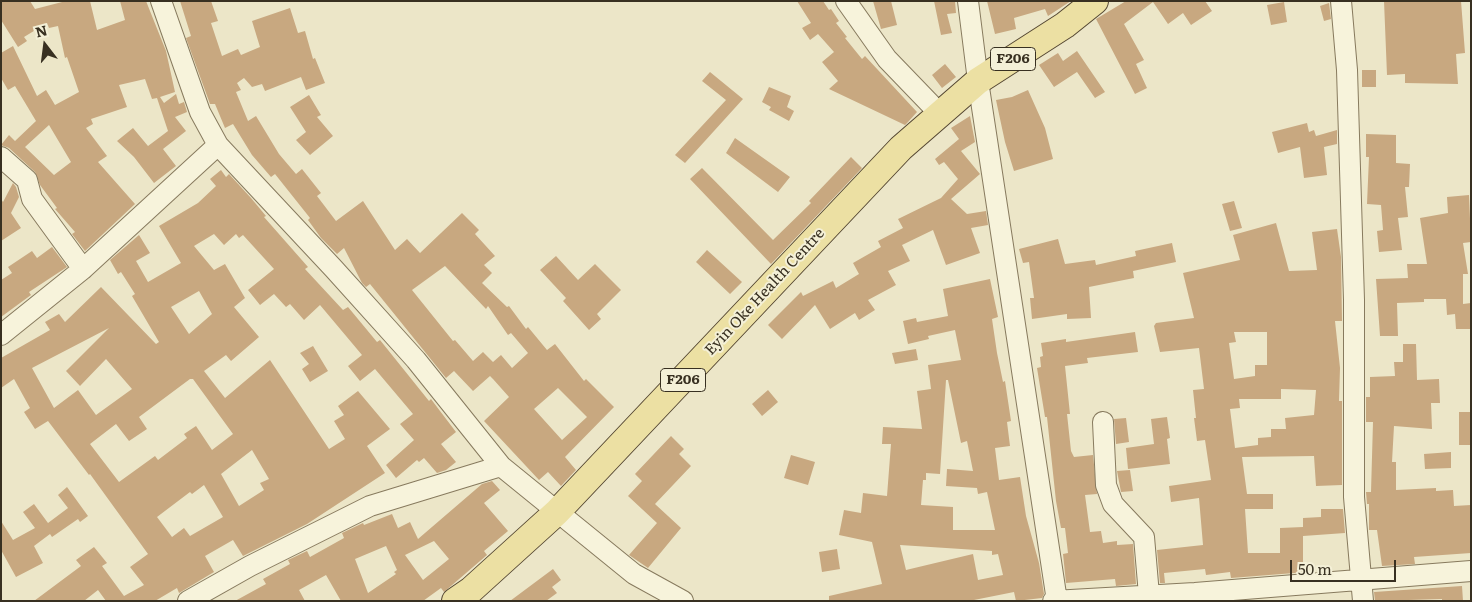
<!DOCTYPE html>
<style>
body{margin:0}
#map{position:relative;width:1472px;height:602px;overflow:hidden;background:#ece6c8;font-family:Literata,serif}
canvas{display:block}
.frame{position:absolute;inset:0;border:2px solid #383021;pointer-events:none}
.north{position:absolute;left:20px;top:20px;width:50px;height:50px;-webkit-text-stroke:4px #f4f0d7;paint-order:stroke;rotate:345deg;font-size:14px;font-weight:700;line-height:20px;text-align:center;color:#383021}
.north::after{content:'';display:block;margin:auto;width:18px;height:22px;background:#383021;clip-path:polygon(50% 0,100% 100%,50% 72%,0 100%)}
.scale{position:absolute;left:1290px;top:560px;width:106px;height:22px;box-sizing:border-box;border:2px solid #383021;border-top:0;padding-left:6px;font-size:15px;line-height:18px;white-space:nowrap;color:#383021;-webkit-text-stroke:4px #f4f0d7;paint-order:stroke}
</style>
<div id="map">
<canvas width="1472" height="602"></canvas>
<div class="frame"></div>
<div class="north">N</div>
<div class="scale">50 m</div>
</div>
<script>
const g = document.querySelector('canvas').getContext('2d');
g.lineJoin = 'round';
function paint(path, color) {
  g.fillStyle = color;
  g.fill(path, 'evenodd');
}
function poly(rows) {
  const path = new Path2D();
  for (const r of rows) {
    path.moveTo(r[0], r[1]);
    for (let i = 2; i < r.length; i += 2) path.lineTo(r[i], r[i + 1]);
  }
  return path;
}
function strokePath(path, color, width, dash) {
  g.strokeStyle = color;
  g.lineWidth = width;
  g.lineCap = dash ? 'butt' : 'round';
  g.setLineDash(dash || []);
  g.stroke(path);
}
function write(font, color, halo, rows, align = 'center') {
  g.font = font + ' Literata,serif';
  g.lineWidth = 4;
  g.setLineDash([]);
  g.textBaseline = 'middle';
  g.strokeStyle = halo;
  g.fillStyle = color;
  for (const [text, x, y, turn = 0] of rows) {
    g.save();
    g.translate(x, y);
    g.rotate((+turn || 0) * Math.PI / 180);
    g.textAlign = isNaN(turn) ? turn : align;
    if (halo) g.strokeText(text, 0, 0);
    g.fillText(text, 0, 0);
    g.restore();
  }
}
const building = poly([
 [1,1,30,1,35,9,66,1,90,1,97,30,125,20,120,1,146,1,166,51,175,92,160,97,164,103,176,94,179,104,184,102,187,112,175,117,186,131,163,149,176,166,154,183,134,157,117,141,133,128,148,146,168,131,157,98,152,99,145,79,119,85,127,107,91,119,93,124,86,128,107,156,98,162,135,204,85,251,72,234,75,232,55,209,57,208,40,185,35,172,9,148,1,145,9,135,15,141,36,121,15,86,8,90,1,78,1,53,13,46,37,96,46,90,55,105,79,92,67,57,65,58,58,26,49,28,47,23,24,37,27,41,18,47,1,20],
 [49,125,71,162,54,175,25,147],
 [180,1,211,1,218,21,211,23,222,56,238,49,241,55,260,47,252,21,290,8,298,33,305,31,313,59,315,58,325,83,306,90,301,77,265,91,262,84,252,87,244,78,237,83,241,90,236,92,248,121,256,116,279,154,296,174,302,169,321,193,317,196,336,221,363,201,395,250,407,239,420,253,462,213,479,230,475,234,495,256,484,265,492,273,482,283,507,307,509,306,526,329,528,327,547,350,555,344,584,381,586,379,614,407,565,457,576,470,561,486,548,472,539,480,484,421,509,397,493,379,490,376,473,391,454,371,446,378,370,284,366,287,362,283,344,248,337,254,321,238,308,220,310,218,275,174,271,177,252,155,233,124,225,128,215,104,210,104,186,38,191,36],
 [445,266,486,309,488,306,508,335,511,333,528,353,512,368,501,355,493,362,483,352,473,361,455,340,453,341,412,290],
 [558,388,587,417,562,440,534,409],
 [797,1,823,1,829,10,831,9,839,21,836,23,847,37,845,38,862,59,865,56,917,112,908,122,905,125,829,89,838,81,822,62,834,52,818,34,810,40,802,28,811,23],
 [873,1,891,1,897,25,881,29],
 [934,1,955,1,956,13,947,14,952,33,941,35],
 [987,1,1071,1,1048,16,1045,9,1014,18,1016,29,995,34],
 [1126,1,1205,1,1212,11,1191,25,1183,13,1168,24,1153,2,1124,24,1144,60,1136,64,1147,88,1135,94,1096,19],
 [1384,1,1461,1,1465,53,1456,54,1458,84,1405,83,1405,74,1387,75],
 [1284,2,1287,22,1271,25,1267,5],
 [1329,3,1331,19,1324,21,1320,6],
 [1077,51,1105,92,1095,98,1077,72,1054,87,1039,65,1058,53,1063,61],
 [945,64,956,77,942,88,932,75],
 [1362,70,1376,70,1376,87,1362,87],
 [710,72,743,99,685,163,675,155,726,100,702,81],
 [769,87,791,96,787,107,794,111,789,121,769,110,771,107,762,102],
 [1028,90,1045,128,1053,159,1014,171,1005,142,996,100,1012,97],
 [309,95,321,115,317,117,333,136,310,155,296,140,306,132,290,107],
 [970,116,975,142,961,151,980,174,951,199,967,214,986,211,988,225,971,228,980,253,946,265,933,230,902,245,910,261,888,271,896,285,868,300,875,310,859,320,855,313,830,329,815,305,782,339,768,325,801,292,803,296,833,281,836,288,859,274,853,263,881,247,878,241,903,228,898,219,941,198,958,179,944,162,939,165,935,159,959,139,951,128],
 [1307,123,1309,132,1314,130,1316,136,1337,130,1337,144,1324,147,1327,175,1304,178,1300,147,1278,153,1272,132],
 [1366,134,1396,135,1396,163,1410,164,1409,187,1405,187,1408,217,1398,218,1402,250,1379,252,1377,231,1383,230,1381,205,1367,204,1369,157,1366,157],
 [735,138,790,177,778,192,726,153],
 [851,157,862,168,771,264,690,179,702,168,773,240,811,203,809,201],
 [221,170,226,177,229,174,251,198,266,216,264,217,308,267,305,269,343,310,348,307,377,342,380,340,429,401,431,399,440,411,456,432,441,444,456,462,446,470,437,473,424,458,419,462,417,460,396,478,386,465,414,440,400,424,413,414,375,369,360,381,348,366,362,355,320,305,304,320,290,304,286,307,274,294,260,305,248,290,274,269,243,235,239,238,236,234,224,245,214,234,194,246,214,270,225,264,245,298,234,307,259,337,231,361,226,355,204,371,225,398,270,360,329,449,345,439,334,421,344,415,338,406,358,391,390,429,367,446,385,473,307,524,243,556,233,540,205,556,214,572,179,593,177,588,155,601,106,601,98,590,84,601,34,601,81,566,76,560,94,547,107,563,102,566,124,596,144,585,130,567,148,554,90,474,89,475,48,421,35,429,24,412,30,408,14,379,1,388,1,358,50,330,45,322,59,314,65,322,101,287,156,344,159,342,132,296,135,294,121,272,118,274,110,260,139,235,150,253,136,261,148,282,181,263,159,226,198,203,216,186,210,179],
 [199,291,212,314,189,334,171,307],
 [109,328,66,371,80,386,106,359,132,389,96,415,78,390,54,408,32,368],
 [190,379,193,379,233,434,212,450,196,426,184,434,187,438,158,460,155,456,119,482,90,444,116,424,129,441,147,429,139,417],
 [252,450,269,479,260,483,264,490,239,506,221,474],
 [204,485,223,517,190,536,184,528,172,537,157,517,190,492,192,494],
 [13,183,16,187,19,197,11,213,21,228,1,241,1,199,3,202],
 [1469,195,1471,242,1463,243,1468,274,1463,274,1463,304,1471,303,1471,329,1456,329,1455,314,1447,315,1446,299,1424,299,1424,302,1397,303,1398,336,1380,336,1376,279,1408,278,1407,264,1427,264,1420,218,1448,213,1447,197],
 [1234,201,1242,228,1230,231,1222,204],
 [1276,223,1289,271,1317,270,1312,232,1337,229,1341,257,1342,321,1335,321,1340,368,1339,401,1342,401,1342,485,1316,486,1314,456,1242,457,1247,494,1273,494,1273,509,1245,509,1248,553,1280,553,1280,528,1303,527,1303,518,1321,517,1321,509,1343,509,1345,533,1303,536,1303,563,1307,563,1307,572,1231,578,1230,572,1206,575,1205,569,1164,573,1165,583,1160,583,1157,550,1203,545,1199,498,1171,502,1169,486,1211,480,1205,440,1197,441,1194,418,1196,418,1193,390,1204,389,1199,348,1160,352,1154,326,1156,323,1194,318,1183,273,1240,260,1233,235],
 [1234,332,1267,332,1267,365,1255,365,1255,376,1234,379,1229,343,1236,342],
 [1281,389,1316,390,1314,415,1285,418,1286,429,1271,429,1271,437,1258,438,1258,445,1235,448,1230,409,1240,408,1239,399,1281,399],
 [1058,239,1065,264,1095,260,1096,265,1136,256,1135,251,1172,243,1176,262,1133,271,1134,278,1089,287,1091,318,1067,319,1067,314,1032,319,1030,298,1034,298,1029,262,1023,263,1019,249],
 [52,247,67,267,29,292,31,295,1,317,1,280,12,273,8,267,32,251,37,258],
 [707,250,742,282,730,294,696,262],
 [556,256,578,280,595,264,621,290,597,314,601,319,589,330,563,301,566,298,540,270],
 [990,279,998,317,992,319,997,353,1003,382,1005,381,1011,421,1007,422,1010,446,995,448,999,480,1020,477,1026,516,1039,563,1044,594,1042,598,1016,601,1014,592,969,601,829,601,829,596,882,584,872,542,839,535,844,510,861,513,863,493,887,496,891,444,882,444,883,427,922,429,917,391,931,389,928,365,961,360,955,330,928,336,929,339,908,344,903,321,916,318,917,322,948,316,943,289],
 [946,380,948,380,961,443,967,441,973,471,947,469,946,486,977,488,978,494,987,492,995,530,953,530,953,507,921,505,923,480,926,480,926,473,940,474],
 [900,545,992,551,992,555,998,554,1003,575,978,580,973,554,906,570],
 [1135,332,1138,352,1087,358,1088,363,1065,366,1070,414,1067,414,1071,451,1074,457,1093,455,1097,494,1085,495,1090,532,1101,531,1103,543,1117,541,1117,545,1133,544,1136,584,1116,586,1115,579,1066,583,1063,554,1068,553,1065,528,1061,528,1056,501,1047,417,1045,417,1037,368,1041,367,1040,357,1043,356,1041,343,1066,339,1066,342],
 [1403,344,1416,344,1417,380,1439,379,1440,403,1431,403,1432,429,1394,426,1392,462,1396,462,1396,490,1436,488,1436,491,1453,490,1454,506,1471,505,1471,553,1414,557,1415,564,1382,566,1377,530,1369,530,1369,504,1367,504,1366,492,1371,492,1373,422,1366,422,1366,397,1370,397,1370,377,1395,376,1394,362,1403,362],
 [313,346,328,371,310,382,302,369,309,364,300,353],
 [916,349,918,360,895,364,892,353],
 [768,390,778,402,762,416,752,404],
 [1459,412,1471,412,1471,445,1459,445],
 [1167,417,1170,438,1167,439,1170,464,1128,469,1126,448,1154,444,1151,419],
 [1126,418,1129,442,1116,444,1114,419],
 [671,436,684,449,679,454,691,466,655,504,681,528,648,568,629,555,657,523,628,496,642,481,635,474],
 [1451,452,1451,468,1425,469,1424,454],
 [791,455,815,462,808,485,784,478],
 [1130,470,1133,491,1121,492,1117,471],
 [492,481,500,490,484,503,508,531,484,551,487,555,444,592,441,588,423,601,341,601,326,575,299,590,305,601,235,601,266,584,263,579,290,564,288,560,307,551,310,557,344,538,342,533,363,523,364,525,392,514,398,528,410,522,418,539,482,484],
 [434,541,449,559,423,580,405,555],
 [386,546,397,570,394,572,396,574,368,593,355,559],
 [67,487,88,516,80,522,78,519,52,537,50,534,34,546,43,563,16,577,1,550,1,521,13,540,35,528,23,512,34,504,48,523,68,508,58,495],
 [837,549,840,569,822,572,819,552],
 [553,569,561,580,552,587,557,593,546,601,510,601],
 [1462,586,1463,601,1442,601,1442,599,1375,601,1374,592]
]);
const minor = poly([
 [161,1,200,112,218,145,334,269,416,360,501,466,634,574,683,601],
 [846,1,887,59,940,114],
 [968,1,978,81,1057,601],
 [1341,1,1347,70,1354,300,1354,497,1363,601],
 [1,157,27,180,32,199,83,269],
 [1,335,83,269,218,145],
 [1103,422,1106,485,1113,504,1144,537,1149,595],
 [188,601,250,566,370,506,501,466],
 [1053,601,1195,593,1471,571]
]);
const major = poly([
 [455,601,471,590,557,512,901,148,978,81,1065,25,1095,1]
]);
const shields = [
 [1013,59,45],
 [683,380,45]
];
const shieldNames = [
 ["F206",1013,59],
 ["F206",683,380]
];
const streetNames = [
 ["Eyin Oke Health Centre",765,292,-47]
];
paint(building, '#c8a880');
strokePath(minor, '#877a5e', 22);
strokePath(major, '#554732', 28);
strokePath(minor, '#f7f3db', 20);
strokePath(major, '#ece0a3', 26);
for (const [x, y, w] of shields) {
  const box = new Path2D();
  box.roundRect(x - w / 2, y - 11.5, w, 23, 4);
  g.fillStyle = '#f4f0d7';
  g.fill(box);
  strokePath(box, '#383021', 1);
}
write('bold 14px', '#383021', null, shieldNames);
write('15px', '#383021', '#f4f0d7', streetNames);
</script>
